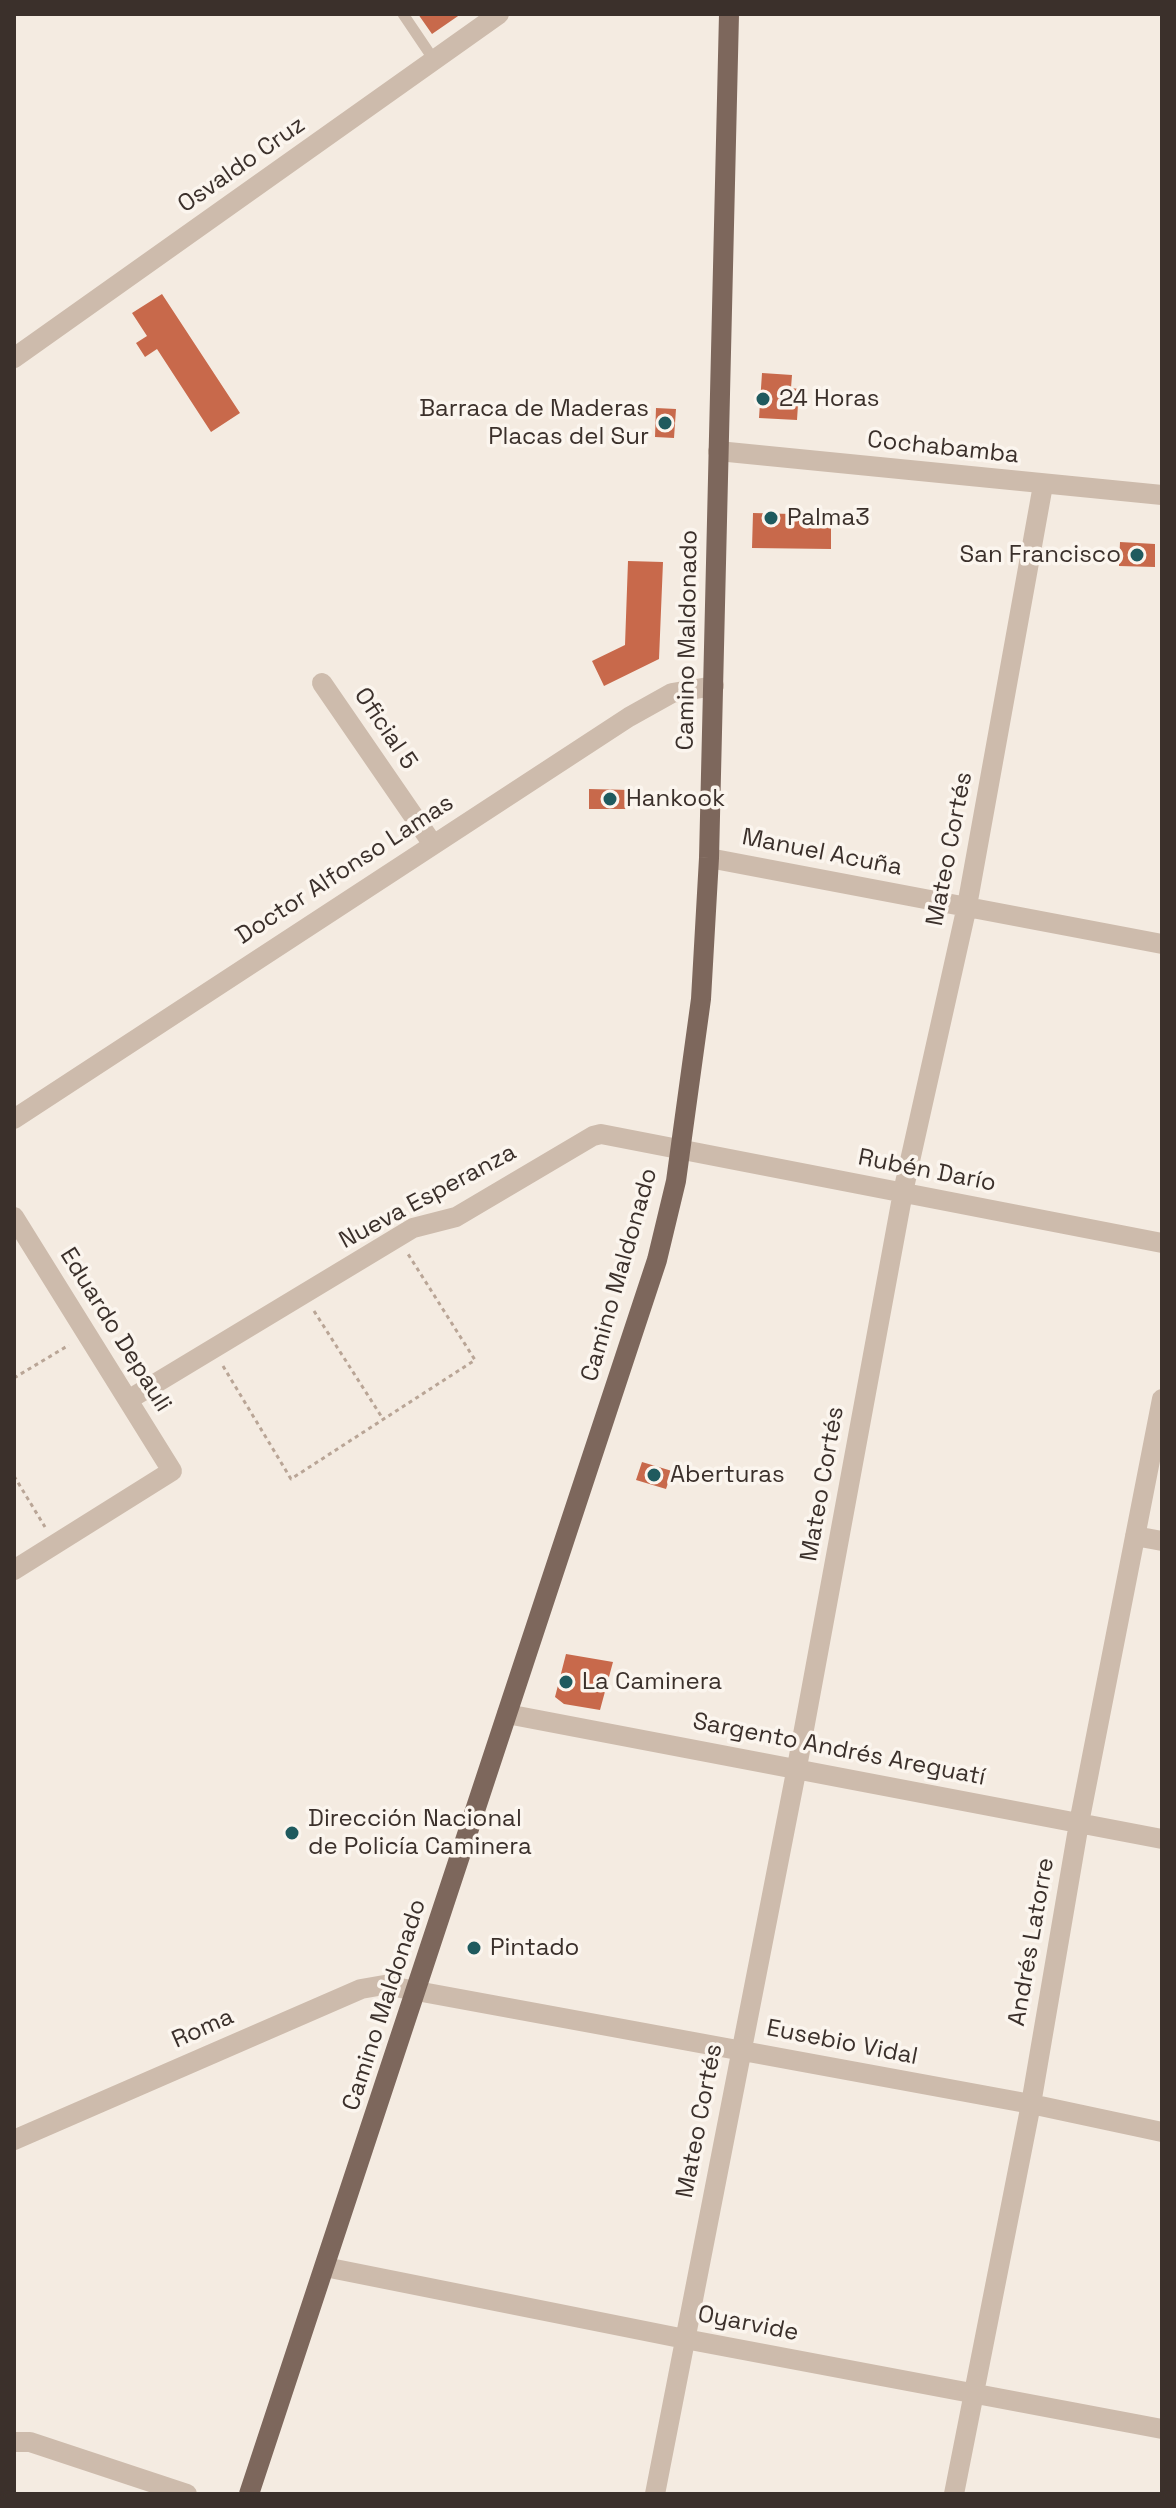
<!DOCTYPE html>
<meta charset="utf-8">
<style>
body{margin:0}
#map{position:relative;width:1176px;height:2508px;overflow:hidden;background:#f4ebe1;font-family:"Space Grotesk",sans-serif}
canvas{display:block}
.frame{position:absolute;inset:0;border:16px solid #3b302b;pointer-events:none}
</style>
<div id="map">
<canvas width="1176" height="2508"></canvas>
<div class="frame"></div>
</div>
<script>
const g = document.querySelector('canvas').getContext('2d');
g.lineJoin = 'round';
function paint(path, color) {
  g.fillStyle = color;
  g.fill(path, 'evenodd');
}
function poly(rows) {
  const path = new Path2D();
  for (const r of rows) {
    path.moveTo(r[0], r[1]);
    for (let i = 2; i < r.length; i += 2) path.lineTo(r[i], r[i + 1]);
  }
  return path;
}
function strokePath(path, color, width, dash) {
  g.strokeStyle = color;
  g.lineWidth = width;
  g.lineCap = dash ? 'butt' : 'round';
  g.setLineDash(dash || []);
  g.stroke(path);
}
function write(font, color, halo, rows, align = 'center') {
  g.font = font + ' "Space Grotesk",sans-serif';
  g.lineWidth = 7;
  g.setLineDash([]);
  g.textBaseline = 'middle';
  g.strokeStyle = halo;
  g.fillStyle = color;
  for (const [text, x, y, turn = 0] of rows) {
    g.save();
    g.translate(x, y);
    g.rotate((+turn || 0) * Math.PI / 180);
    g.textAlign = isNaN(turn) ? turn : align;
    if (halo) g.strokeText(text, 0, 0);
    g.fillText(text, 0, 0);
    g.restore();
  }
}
const building = poly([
 [418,14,461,14,432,34],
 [162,294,240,413,211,432,157,349,145,357,136,343,147,336,132,313],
 [762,373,792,375,791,388,799,389,797,420,759,418],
 [656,408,676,409,674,438,655,437],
 [753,513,831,515,831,549,752,548],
 [1120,542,1155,544,1155,567,1119,566],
 [628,561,663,562,659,659,604,686,592,661,625,645],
 [589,789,631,790,631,809,589,809],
 [642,1462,672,1471,666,1489,636,1480],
 [566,1654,613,1662,600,1710,564,1704,555,1697]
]);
const path = poly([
 [314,1311,383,1419],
 [223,1366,291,1479,475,1360,408,1254],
 [14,1378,69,1345],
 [14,1476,45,1527]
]);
const service = poly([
 [403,14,434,60]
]);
const minor = poly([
 [718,451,1162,495],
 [322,683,432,843],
 [709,858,1162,944],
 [14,1217,172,1471,14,1570],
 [128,1400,413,1228,456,1217,593,1136,601,1134,1162,1243],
 [1135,1536,1162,1541],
 [507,1714,1162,1839],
 [14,2140,361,1989,384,1985,1031,2104,1162,2132],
 [325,2267,685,2339,1162,2429],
 [655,2494,797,1767,903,1192,967,906,1043,485],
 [954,2494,1031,2104,1079,1823,1162,1399]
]);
const tertiary = poly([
 [14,358,499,14],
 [14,1119,629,717,672,693,714,686],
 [14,2442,30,2442,187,2494]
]);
const primary = poly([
 [249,2494,657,1260,676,1181,701,999,709,858,729,14]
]);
const markers = [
 [763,399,8,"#1f5a5e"],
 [665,423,8,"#1f5a5e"],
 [771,518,8,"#1f5a5e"],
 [1137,555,8,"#1f5a5e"],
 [610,799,8,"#1f5a5e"],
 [654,1475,8,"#1f5a5e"],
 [566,1682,8,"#1f5a5e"],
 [292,1833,8,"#1f5a5e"],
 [474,1948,8,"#1f5a5e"]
];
const streetNames = [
 ["Osvaldo Cruz",242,165,-35],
 ["Cochabamba",943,448,6],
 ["Camino Maldonado",688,640,-89],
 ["Oficial 5",385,729,56],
 ["Mateo Cortés",950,849,-79],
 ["Manuel Acuña",822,853,11],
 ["Doctor Alfonso Lamas",345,870,-33],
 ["Rubén Darío",927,1171,11],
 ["Nueva Esperanza",428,1197,-28],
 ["Camino Maldonado",620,1275,-74],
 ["Eduardo Depauli",115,1330,58],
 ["Mateo Cortés",823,1484,-80],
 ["Sargento Andrés Areguatí",839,1750,11],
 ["Andrés Latorre",1032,1942,-80],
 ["Camino Maldonado",385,2005,-72],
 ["Roma",203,2029,-24],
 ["Eusebio Vidal",842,2043,11],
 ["Mateo Cortés",700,2121,-79],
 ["Oyarvide",748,2324,11]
];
const poiNames = [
 ["24 Horas",779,399],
 ["Barraca de Maderas",649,409,"right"],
 ["Placas del Sur",649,437,"right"],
 ["Palma3",787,518],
 ["San Francisco",1121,555,"right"],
 ["Hankook",626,799],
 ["Aberturas",670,1475],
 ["La Caminera",582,1682],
 ["Dirección Nacional",308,1819],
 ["de Policía Caminera",308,1847],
 ["Pintado",490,1948]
];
paint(building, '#c8694b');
strokePath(path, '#b9a596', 3, [4, 4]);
strokePath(service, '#cdbbac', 11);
strokePath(minor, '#cdbbac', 20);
strokePath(tertiary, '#cdbbac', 20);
strokePath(primary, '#7d675c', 20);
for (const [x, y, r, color] of markers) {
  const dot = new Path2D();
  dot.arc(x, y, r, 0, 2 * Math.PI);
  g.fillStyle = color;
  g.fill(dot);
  strokePath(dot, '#fbf5ee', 3);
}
write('24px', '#3b302b', '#fbf5ee', streetNames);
write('24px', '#3b302b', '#fbf5ee', poiNames, 'left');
</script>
